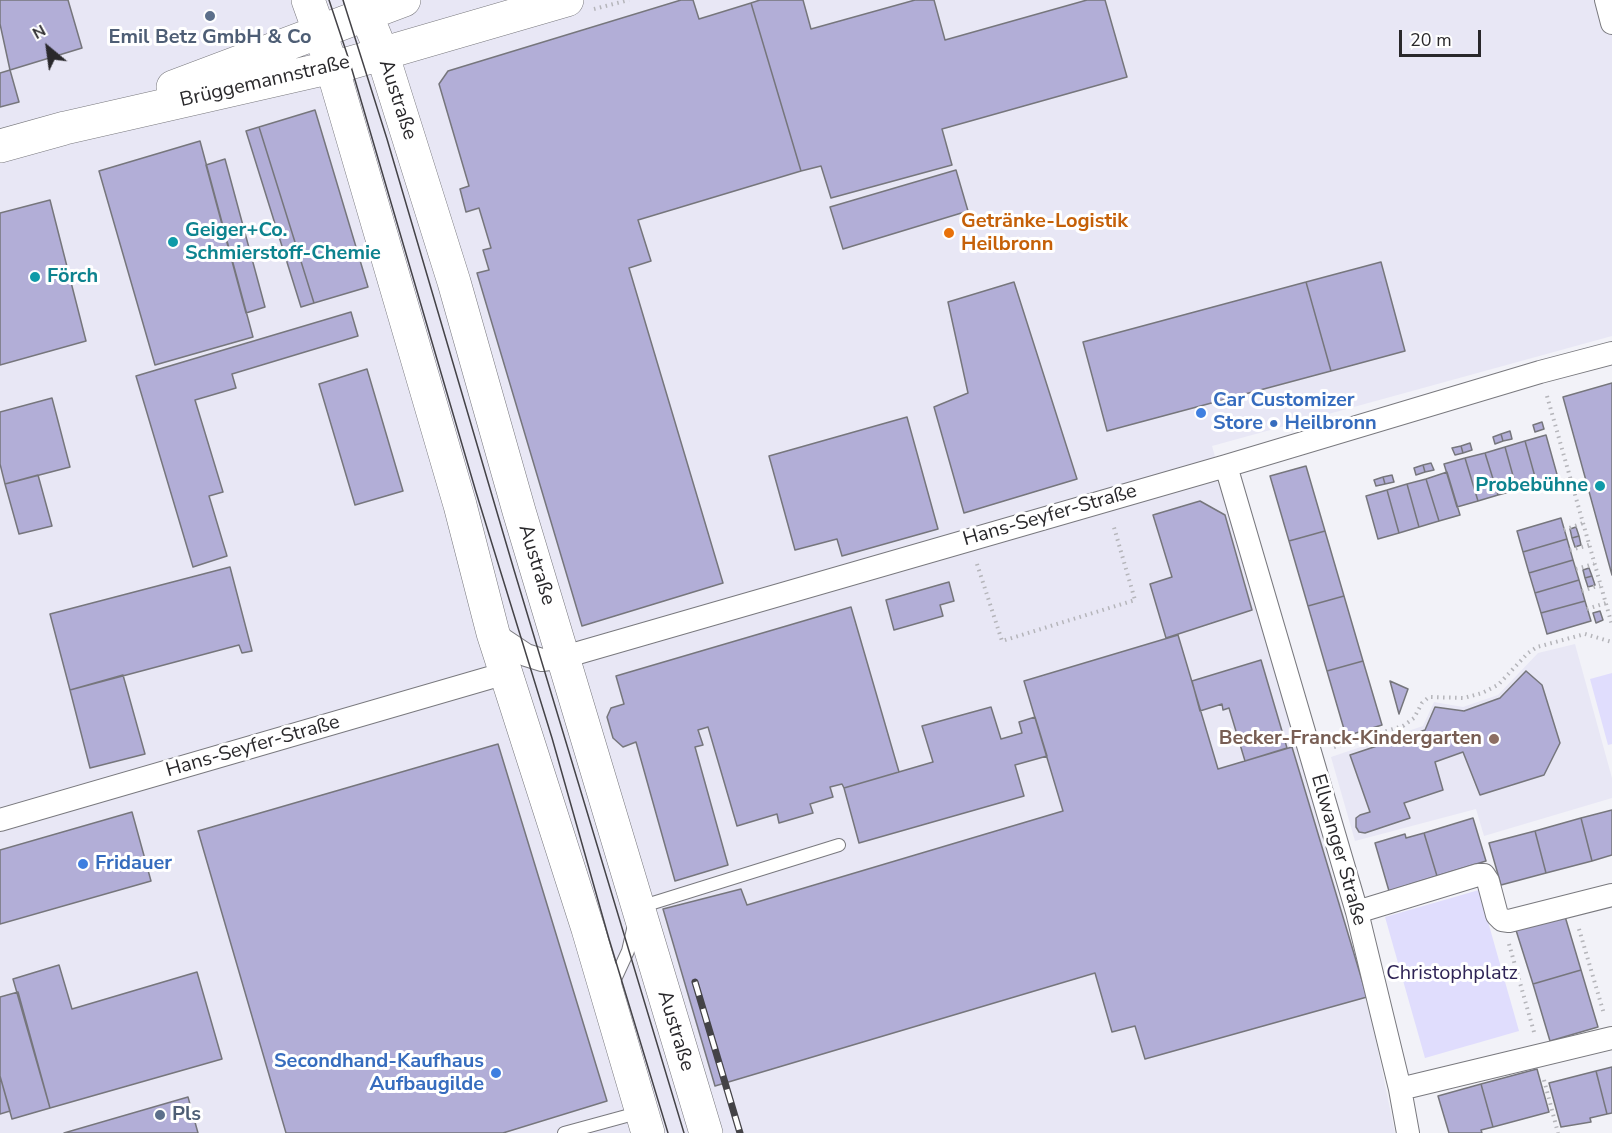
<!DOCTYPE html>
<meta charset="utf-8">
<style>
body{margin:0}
#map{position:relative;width:1612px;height:1133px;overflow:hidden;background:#f2f2f8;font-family:"Nunito Sans",sans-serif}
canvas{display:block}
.north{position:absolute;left:18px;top:18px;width:60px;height:60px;-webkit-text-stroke:4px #fff;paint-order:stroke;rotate:331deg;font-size:16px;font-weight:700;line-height:24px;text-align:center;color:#29282b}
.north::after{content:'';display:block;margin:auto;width:21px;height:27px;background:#29282b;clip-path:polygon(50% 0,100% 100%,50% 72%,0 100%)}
.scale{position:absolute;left:1399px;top:30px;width:82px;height:27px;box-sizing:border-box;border:3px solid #29282b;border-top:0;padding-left:8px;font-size:18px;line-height:21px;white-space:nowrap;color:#29282b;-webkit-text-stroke:4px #fff;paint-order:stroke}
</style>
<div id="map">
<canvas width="1612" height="1133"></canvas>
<div class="north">N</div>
<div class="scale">20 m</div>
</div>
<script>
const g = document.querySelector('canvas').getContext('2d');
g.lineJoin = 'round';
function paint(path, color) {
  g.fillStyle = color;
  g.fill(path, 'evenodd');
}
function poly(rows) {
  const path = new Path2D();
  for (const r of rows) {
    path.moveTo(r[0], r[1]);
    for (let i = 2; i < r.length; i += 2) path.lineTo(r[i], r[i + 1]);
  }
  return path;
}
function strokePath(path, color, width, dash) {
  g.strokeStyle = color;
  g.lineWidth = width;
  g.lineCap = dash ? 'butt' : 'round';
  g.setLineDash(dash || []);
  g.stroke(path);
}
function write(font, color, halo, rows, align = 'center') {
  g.font = font + ' "Nunito Sans",sans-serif';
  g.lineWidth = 6;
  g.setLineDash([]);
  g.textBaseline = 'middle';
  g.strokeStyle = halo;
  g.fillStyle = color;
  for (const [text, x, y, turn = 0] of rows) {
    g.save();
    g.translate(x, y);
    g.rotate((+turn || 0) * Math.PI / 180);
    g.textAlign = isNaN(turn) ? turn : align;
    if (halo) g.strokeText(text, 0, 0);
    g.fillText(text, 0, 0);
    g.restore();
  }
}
const built = poly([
 [0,0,1612,0,1612,336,1212,446,1367,997,1395,1133,0,1133],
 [1575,644,1612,778,1612,798,1484,836,1476,809,1355,841,1331,757,1423,726,1434,702,1463,707,1498,695,1538,653]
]);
const green = poly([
 [1612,673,1612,744,1608,745,1590,679],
 [1479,890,1519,1031,1425,1058,1385,917]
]);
const building = poly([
 [0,0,68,0,82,48,10,70,0,24,0,0],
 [681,0,693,0,699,19,751,3,801,171,638,220,651,261,629,268,723,583,582,626,477,273,489,270,483,250,491,248,479,208,466,212,460,189,469,186,439,84,448,71,681,0],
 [760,0,803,0,811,29,915,0,934,0,945,40,1087,0,1105,0,1127,77,942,129,952,165,831,198,821,166,801,171,751,3,760,0],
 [10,70,19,102,0,107,0,73,10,70],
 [315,110,368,287,314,303,259,127,315,110],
 [259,127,314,303,301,307,246,131,259,127],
 [200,141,253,337,155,365,99,171,200,141],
 [225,159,265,307,246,313,206,165,225,159],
 [956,170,968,211,843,249,830,207,956,170],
 [50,200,86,341,0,365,0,213,50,200],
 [1381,262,1405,351,1331,371,1306,282,1381,262],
 [1014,282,1077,479,964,513,934,407,968,393,948,302,1014,282],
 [1306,282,1331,371,1107,431,1083,342,1306,282],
 [351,312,358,336,232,374,236,388,195,400,223,492,209,496,227,556,193,567,136,376,351,312],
 [367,369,403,491,355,505,319,384,367,369],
 [1612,383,1612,575,1563,397,1612,383],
 [52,398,70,467,5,484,0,464,0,412,52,398],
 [907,417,938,529,842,556,837,539,795,550,769,456,907,417],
 [1542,422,1544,429,1535,432,1533,425,1542,422],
 [1510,431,1512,439,1503,441,1501,434,1510,431],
 [1501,434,1503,441,1495,444,1493,437,1501,434],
 [1546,435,1558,478,1537,484,1525,441,1546,435],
 [1525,441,1537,484,1517,490,1505,447,1525,441],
 [1470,443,1472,450,1463,453,1461,446,1470,443],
 [1461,446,1463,453,1455,455,1452,448,1461,446],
 [1505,447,1517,490,1498,495,1485,453,1505,447],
 [1485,453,1498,495,1478,501,1465,458,1485,453],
 [1465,458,1478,501,1457,507,1444,464,1465,458],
 [1431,463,1434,470,1425,472,1423,465,1431,463],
 [1423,465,1425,472,1416,475,1414,468,1423,465],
 [1306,466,1325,531,1289,541,1270,476,1306,466],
 [1447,472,1460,515,1439,521,1426,479,1447,472],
 [38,475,52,526,19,534,5,484,38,475],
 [1392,475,1394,482,1385,484,1383,477,1392,475],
 [1383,477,1385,484,1376,486,1374,480,1383,477],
 [1426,479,1439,521,1419,527,1407,484,1426,479],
 [1407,484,1419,527,1399,533,1387,490,1407,484],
 [1387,490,1399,533,1378,539,1366,496,1387,490],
 [1200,501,1225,515,1252,610,1166,638,1150,584,1172,577,1153,515,1200,501],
 [1561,518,1567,539,1523,552,1517,531,1561,518],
 [1576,527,1579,536,1572,538,1570,529,1576,527],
 [1325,531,1344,596,1308,606,1289,541,1325,531],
 [1579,536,1581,545,1575,547,1572,538,1579,536],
 [1567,539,1573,560,1529,573,1523,552,1567,539],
 [1573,560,1579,580,1535,593,1529,573,1573,560],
 [230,567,252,651,242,653,239,645,70,690,50,614,230,567],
 [1589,568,1592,576,1585,578,1583,570,1589,568],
 [1592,576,1595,585,1588,587,1585,578,1592,576],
 [1579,580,1585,601,1541,613,1535,593,1579,580],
 [949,582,954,601,940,605,943,616,894,630,886,600,949,582],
 [1344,596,1363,661,1327,671,1308,606,1344,596],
 [1585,601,1591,621,1547,634,1541,613,1585,601],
 [851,607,899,772,844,788,842,784,830,787,833,797,810,804,813,813,779,823,777,814,737,826,708,727,698,730,703,745,695,747,728,865,675,881,636,742,623,747,613,738,607,717,611,708,624,704,616,676,851,607],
 [1600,611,1603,620,1596,623,1593,613,1600,611],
 [1178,635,1218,769,1292,747,1367,997,1145,1059,1135,1026,1112,1032,1095,973,715,1086,663,909,741,889,747,905,1063,811,1024,681,1178,635],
 [1261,660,1287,748,1245,761,1229,708,1223,710,1222,704,1200,711,1192,681,1261,660],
 [1363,661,1382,725,1346,736,1327,671,1363,661],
 [1526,671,1542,685,1560,743,1544,775,1480,795,1463,752,1435,762,1443,790,1404,803,1410,818,1365,833,1359,832,1356,827,1356,818,1360,815,1370,812,1350,755,1425,730,1435,707,1464,711,1500,698,1526,671],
 [123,675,145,754,90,768,70,690,123,675],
 [1390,681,1408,689,1399,714,1390,681],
 [991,707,1001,739,1022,733,1019,722,1035,717,1047,756,1015,765,1024,796,859,843,844,788,933,762,922,726,991,707],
 [498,744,607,1101,503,1133,286,1133,198,831,498,744],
 [1612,810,1612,855,1592,861,1581,818,1612,810],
 [132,812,151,881,0,924,0,850,132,812],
 [1473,818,1486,861,1437,876,1424,833,1473,818],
 [1581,818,1592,861,1546,873,1535,831,1581,818],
 [1535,831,1546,873,1501,885,1489,843,1535,831],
 [1424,833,1437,876,1389,891,1375,843,1405,834,1406,838,1424,833],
 [1564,913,1581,970,1533,984,1515,927,1564,913],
 [59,965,72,1009,197,972,222,1059,50,1108,13,979,59,965],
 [1581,970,1598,1027,1550,1041,1533,984,1581,970],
 [18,992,50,1108,12,1119,0,1076,0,997,18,992],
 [1612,1067,1612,1113,1607,1114,1596,1071,1612,1067],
 [1537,1069,1549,1112,1493,1127,1481,1084,1537,1069],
 [1596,1071,1607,1114,1590,1118,1591,1122,1561,1127,1549,1083,1596,1071],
 [0,1076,10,1111,0,1114,0,1076],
 [1481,1084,1493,1127,1481,1130,1482,1133,1449,1133,1438,1096,1481,1084],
 [188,1097,198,1133,64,1133,188,1097]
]);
const path = poly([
 [594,9,629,0],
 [1547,396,1612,625],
 [1564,530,1583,523],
 [1570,550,1589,545],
 [977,564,1002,641,1135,600,1113,524],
 [1576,569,1594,564],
 [1582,591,1600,585],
 [1587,609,1606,603],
 [1334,747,1403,726,1414,718,1422,703,1429,697,1464,698,1482,693,1498,685,1528,653,1537,647,1585,634,1612,642],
 [1579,929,1604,1014],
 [1509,944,1534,1032],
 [1544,1080,1558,1133]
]);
const lane = poly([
 [640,907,839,845],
 [611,988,628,951,634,925],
 [564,1133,641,1112]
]);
const street = poly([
 [1606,0,1612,23],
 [1226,466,1357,912,1400,1089,1408,1133],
 [493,633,526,655,542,660,564,657,1226,466,1540,372,1612,353],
 [0,820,506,673],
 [1357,912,1478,875,1484,875,1488,881,1497,915,1502,920,1509,921,1612,895],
 [1400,1089,1612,1038]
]);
const secondary = poly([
 [308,0,332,67,460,505,493,633,588,929,648,1133],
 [360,0,382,53,454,282,519,511,706,1133],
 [173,87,404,0],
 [0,146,65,128,350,63,567,0]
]);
const tram = poly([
 [329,0,350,63,476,492,552,738,609,939,668,1133],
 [343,0,387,139,514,570,684,1133]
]);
const rail = poly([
 [695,982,740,1133]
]);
const markers = [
 [210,16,6,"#5c6f8a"],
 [949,233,6,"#e8710a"],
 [173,242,6,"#0f9aa8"],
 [35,277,6,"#0f9aa8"],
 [1201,413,6,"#3f7fe0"],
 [1600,486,6,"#0f9aa8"],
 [1494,739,6,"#8d6e63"],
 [83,864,6,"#3f7fe0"],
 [496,1073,6,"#3f7fe0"],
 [160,1115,6,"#5c6f8a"]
];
const serviceNames = [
 ["Emil Betz GmbH & Co",210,38],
 ["Pls",172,1115,"left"]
];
const streetNames = [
 ["Brüggemannstraße",265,82,-13],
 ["Austraße",397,100,72],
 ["Hans-Seyfer-Straße",1050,516,-16],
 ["Austraße",536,565,73],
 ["Hans-Seyfer-Straße",253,747,-16],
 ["Ellwanger Straße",1338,850,74],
 ["Austraße",675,1031,73]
];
const foodNames = [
 ["Getränke-Logistik",961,222],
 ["Heilbronn",961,245]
];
const cultureNames = [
 ["Geiger+Co.",185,231],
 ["Schmierstoff-Chemie",185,254],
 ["Förch",47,277],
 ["Probebühne",1588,486,"right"]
];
const shopNames = [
 ["Car Customizer",1213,401],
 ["Store • Heilbronn",1213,424],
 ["Fridauer",95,864],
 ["Secondhand-Kaufhaus",484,1062,"right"],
 ["Aufbaugilde",484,1085,"right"]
];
const educationNames = [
 ["Becker-Franck-Kindergarten",1482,739]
];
const parkNames = [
 ["Christophplatz",1452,974]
];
paint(built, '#e8e7f5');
paint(green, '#e0ddfd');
paint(building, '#b2aed7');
strokePath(building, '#76767c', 1.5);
strokePath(lane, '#79797e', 14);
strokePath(street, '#79797e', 24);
strokePath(secondary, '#79797e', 34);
strokePath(path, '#b5b5ba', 4, [1.5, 4.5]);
strokePath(lane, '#fff', 12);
strokePath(street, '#fff', 22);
strokePath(secondary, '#fff', 33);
strokePath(tram, '#444347', 1.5);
strokePath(rail, '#444347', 7);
strokePath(rail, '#fff', 4.5, [14]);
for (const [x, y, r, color] of markers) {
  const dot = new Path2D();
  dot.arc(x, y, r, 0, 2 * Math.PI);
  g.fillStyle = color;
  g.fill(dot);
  strokePath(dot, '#fff', 2);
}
write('bold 20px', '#4e5e75', '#fff', serviceNames);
write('20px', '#29282b', '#fff', streetNames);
write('bold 20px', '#c56008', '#fff', foodNames, 'left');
write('bold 20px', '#0d838f', '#fff', cultureNames, 'left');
write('bold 20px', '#366cbe', '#fff', shopNames, 'left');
write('bold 20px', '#785e54', '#fff', educationNames, 'right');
write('20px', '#2e2355', '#fff', parkNames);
</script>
